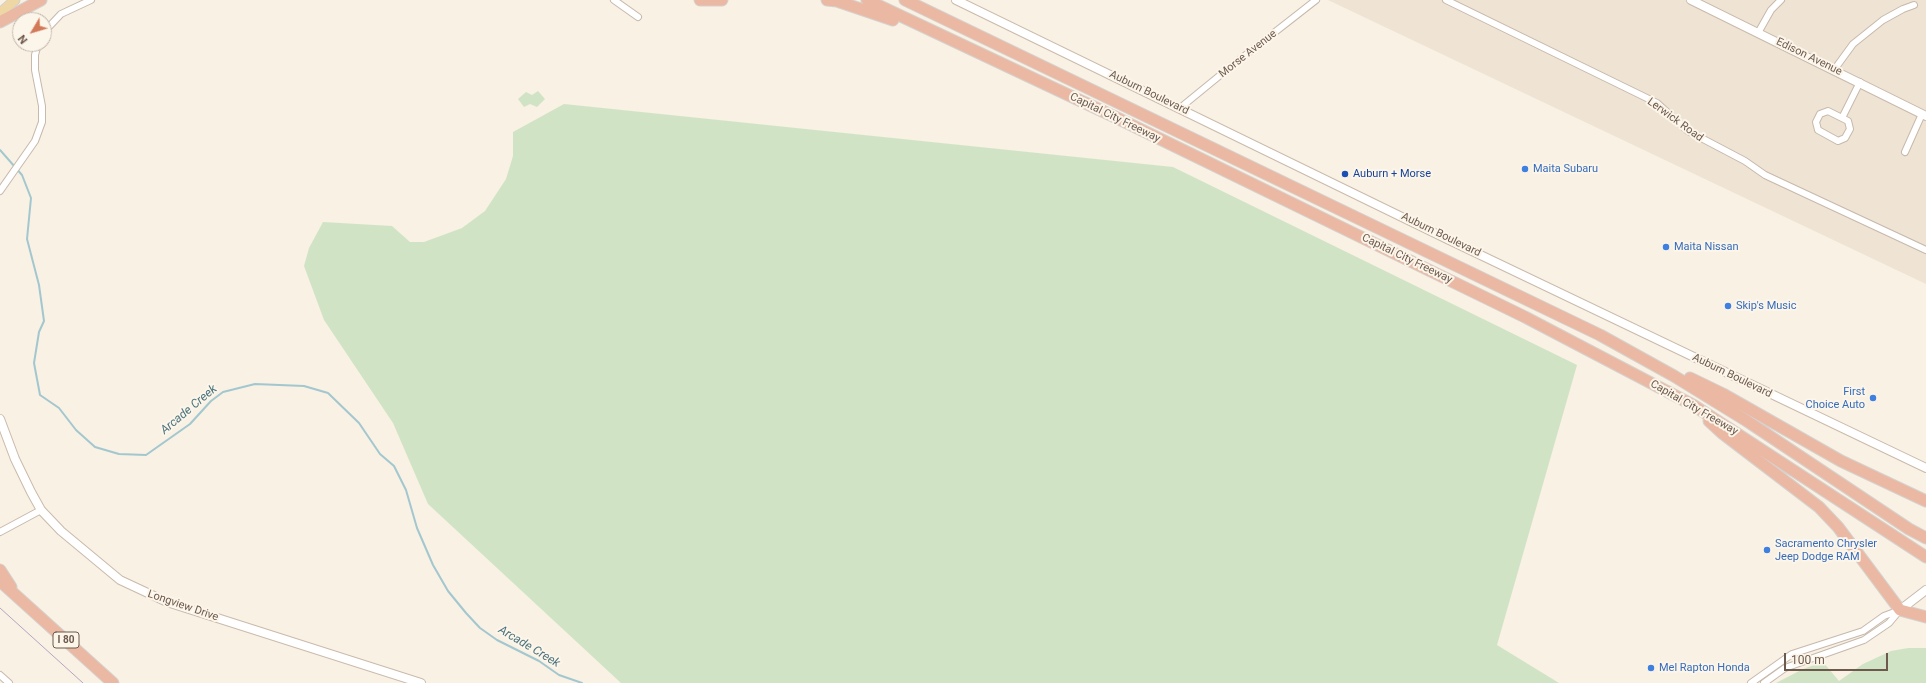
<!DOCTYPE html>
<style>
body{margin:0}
#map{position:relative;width:1926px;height:683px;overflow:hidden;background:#f8f1e4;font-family:Roboto,sans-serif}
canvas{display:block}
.north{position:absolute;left:12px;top:12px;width:40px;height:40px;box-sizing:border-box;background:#fcf5e9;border:1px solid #c3b7ab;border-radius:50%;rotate:232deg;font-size:11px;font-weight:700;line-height:16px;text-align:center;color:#6d5a4d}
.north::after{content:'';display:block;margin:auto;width:14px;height:18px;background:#d27959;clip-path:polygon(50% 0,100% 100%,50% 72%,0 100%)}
.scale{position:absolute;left:1784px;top:653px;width:104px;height:18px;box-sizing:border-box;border:2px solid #6d5a4d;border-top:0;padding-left:5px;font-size:12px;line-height:14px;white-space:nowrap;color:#6d5a4d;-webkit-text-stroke:3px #fcf5e9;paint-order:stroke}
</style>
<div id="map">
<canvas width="1926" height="683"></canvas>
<div class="north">N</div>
<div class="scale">100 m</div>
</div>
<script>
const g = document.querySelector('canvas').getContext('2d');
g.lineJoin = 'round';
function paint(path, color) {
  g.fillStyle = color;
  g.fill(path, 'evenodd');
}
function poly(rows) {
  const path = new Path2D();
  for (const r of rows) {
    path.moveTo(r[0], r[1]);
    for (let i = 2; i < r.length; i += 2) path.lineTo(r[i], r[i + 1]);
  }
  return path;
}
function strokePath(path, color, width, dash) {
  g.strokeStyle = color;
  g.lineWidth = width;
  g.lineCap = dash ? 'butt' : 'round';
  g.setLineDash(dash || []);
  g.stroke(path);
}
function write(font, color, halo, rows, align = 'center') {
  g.font = font + ' Roboto,sans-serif';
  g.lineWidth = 4;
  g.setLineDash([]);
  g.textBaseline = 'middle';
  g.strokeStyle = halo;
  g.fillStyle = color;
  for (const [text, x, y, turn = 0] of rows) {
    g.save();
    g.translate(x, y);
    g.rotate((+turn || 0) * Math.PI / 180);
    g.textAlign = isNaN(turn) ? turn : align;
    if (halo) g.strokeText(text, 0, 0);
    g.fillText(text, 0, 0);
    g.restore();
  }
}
const residential = poly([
 [1328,0,1926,0,1926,284]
]);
const green = poly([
 [538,91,545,99,537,107,530,104,524,107,518,99,526,92,532,95],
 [564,104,1173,167,1577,365,1497,645,1559,683,621,683,428,504,393,423,324,320,304,266,309,248,323,222,392,226,410,242,424,242,462,228,485,211,506,179,513,156,513,132],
 [1908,648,1926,648,1926,683,1776,683,1803,669,1823,662,1839,681,1863,664,1891,651]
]);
const stream = poly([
 [0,150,22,175,31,198,27,239,39,285,44,321,39,332,34,363,40,395,59,408,76,430,95,447,119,454,146,455,190,424,211,401,223,392,255,384,304,386,328,393,359,423,380,454,394,466,406,490,417,528,433,565,448,591,466,613,480,628,497,640,539,661,559,675,582,683]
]);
const street = poly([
 [614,0,638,17],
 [1446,0,1657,103,1688,131,1745,161,1765,175,1926,250],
 [44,32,61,14,91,0],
 [1758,33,1771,10,1781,0],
 [1834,70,1853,44,1883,20,1903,9,1914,5],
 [1180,108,1229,68,1316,0],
 [1842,118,1848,121,1850,129,1845,138,1838,141,1818,130,1816,122,1820,114,1828,111,1842,118,1860,82],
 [1905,152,1922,114],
 [0,191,35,141,42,122,42,106,35,70,35,55,38,44],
 [0,532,41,510],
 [0,675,9,683],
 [1751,683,1792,654,1863,631,1884,616,1900,610],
 [1764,683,1785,668,1864,640,1889,623,1899,611]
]);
const secondary = poly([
 [956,0,1447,239,1926,468],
 [1691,0,1926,116],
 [0,419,15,459,31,492,41,510,61,531,120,580,167,602,421,683],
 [1900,610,1926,590]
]);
const primary = poly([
 [0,13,15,0]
]);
const highway = poly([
 [700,0,722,0],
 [827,0,837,1,893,20],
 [867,0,1115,117,1525,317,1693,405,1926,557],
 [905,0,1600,335,1674,376,1747,421,1909,529,1926,538],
 [0,22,41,0],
 [1690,378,1723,394,1841,461,1926,501],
 [1709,421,1722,433,1819,507,1838,527,1900,610,1926,617],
 [0,570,11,587],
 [0,581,113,683]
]);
const tram = poly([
 [0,608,83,683]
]);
const markers = [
 [1525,169,4,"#3f7fe0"],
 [1345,174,4,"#1a4fb4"],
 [1666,247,4,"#3f7fe0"],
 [1728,306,4,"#3f7fe0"],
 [1873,398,4,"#3f7fe0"],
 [1767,550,4,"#3f7fe0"],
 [1651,668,4,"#3f7fe0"]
];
const shields = [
 [66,640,26]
];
const shieldNames = [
 ["I 80",66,640]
];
const streetNames = [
 ["Morse Avenue",1248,54,-38],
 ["Edison Avenue",1809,57,26],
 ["Auburn Boulevard",1149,93,26],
 ["Capital City Freeway",1115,118,26],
 ["Lerwick Road",1675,120,36],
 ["Auburn Boulevard",1441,235,26],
 ["Capital City Freeway",1407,259,26],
 ["Auburn Boulevard",1732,376,26],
 ["Capital City Freeway",1694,408,30],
 ["Longview Drive",183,606,19]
];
const shopNames = [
 ["Maita Subaru",1533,169],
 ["Maita Nissan",1674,247],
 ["Skip's Music",1736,306],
 ["First",1865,392,"right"],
 ["Choice Auto",1865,405,"right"],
 ["Sacramento Chrysler",1775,544],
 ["Jeep Dodge RAM",1775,557],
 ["Mel Rapton Honda",1659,668]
];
const transitNames = [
 ["Auburn + Morse",1353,174]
];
const waterNames = [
 ["Arcade Creek",189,410,-40],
 ["Arcade Creek",529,647,31]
];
paint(residential, '#efe3d3');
paint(green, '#d0e4c5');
strokePath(stream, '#a3c7cf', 2);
strokePath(street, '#c7b9ac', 8);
strokePath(secondary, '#cabaab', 10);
strokePath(primary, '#d6d1cd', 11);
strokePath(highway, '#d6d1cd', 13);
strokePath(street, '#fff', 6);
strokePath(secondary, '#fff', 8);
strokePath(primary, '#eed6a5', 9);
strokePath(highway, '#eab8a3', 11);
strokePath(tram, '#b4a5c0', 1);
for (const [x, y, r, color] of markers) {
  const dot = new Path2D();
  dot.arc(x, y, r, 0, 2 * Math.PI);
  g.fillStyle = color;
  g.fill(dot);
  strokePath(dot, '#fcf5e9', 1.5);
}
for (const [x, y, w] of shields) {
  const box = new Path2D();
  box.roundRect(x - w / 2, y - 8, w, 16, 3);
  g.fillStyle = '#fcf5e9';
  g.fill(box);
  strokePath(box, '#6d5a4d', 1);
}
write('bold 10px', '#6d5a4d', null, shieldNames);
write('11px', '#6d5a4d', '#fcf5e9', streetNames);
write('11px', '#366cbe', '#fcf5e9', shopNames, 'left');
write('11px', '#164399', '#fcf5e9', transitNames, 'left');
write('italic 12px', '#4b737e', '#fcf5e9', waterNames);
</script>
